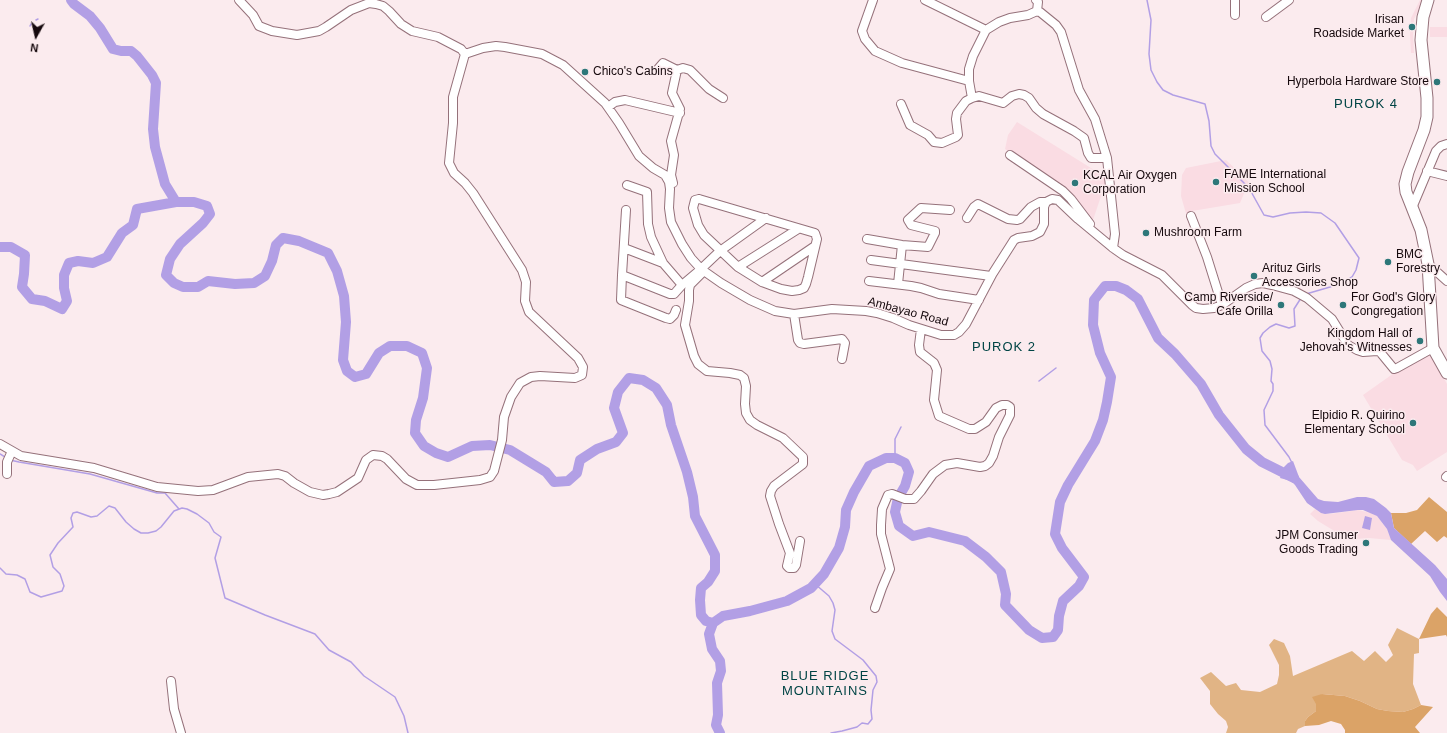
<!DOCTYPE html>
<style>
body{margin:0}
#map{position:relative;width:1447px;height:733px;overflow:hidden;background:#fbebee;font-family:Helvetica,sans-serif}
canvas{display:block}
.north{position:absolute;left:16px;top:16px;width:40px;height:40px;-webkit-text-stroke:3px #fbebee;paint-order:stroke;rotate:188deg;font-size:11px;font-weight:700;line-height:16px;text-align:center;color:#15080c}
.north::after{content:'';display:block;margin:auto;width:14px;height:18px;background:#15080c;clip-path:polygon(50% 0,100% 100%,50% 72%,0 100%)}
</style>
<div id="map">
<canvas width="1447" height="733"></canvas>
<div class="north">N</div>
</div>
<script>
const g = document.querySelector('canvas').getContext('2d');
g.lineJoin = 'round';
function paint(path, color) {
  g.fillStyle = color;
  g.fill(path, 'evenodd');
}
function poly(rows) {
  const path = new Path2D();
  for (const r of rows) {
    path.moveTo(r[0], r[1]);
    for (let i = 2; i < r.length; i += 2) path.lineTo(r[i], r[i + 1]);
  }
  return path;
}
function strokePath(path, color, width, dash) {
  g.strokeStyle = color;
  g.lineWidth = width;
  g.lineCap = dash ? 'butt' : 'round';
  g.setLineDash(dash || []);
  g.stroke(path);
}
function write(font, color, halo, rows, align = 'center') {
  g.font = font + ' Helvetica,sans-serif';
  g.lineWidth = 3;
  g.setLineDash([]);
  g.textBaseline = 'middle';
  g.strokeStyle = halo;
  g.fillStyle = color;
  for (const [text, x, y, turn = 0] of rows) {
    g.save();
    g.translate(x, y);
    g.rotate((+turn || 0) * Math.PI / 180);
    g.textAlign = isNaN(turn) ? turn : align;
    if (halo) g.strokeText(text, 0, 0);
    g.fillText(text, 0, 0);
    g.restore();
  }
}
const built = poly([
 [1420,0,1424,0,1414,19,1413,35,1414,53,1411,53,1410,35,1411,18],
 [1430,27,1447,27,1447,37,1430,37],
 [1017,122,1107,178,1091,226,1068,194,1005,149,1008,135],
 [1226,160,1257,190,1245,191,1240,203,1192,211,1193,216,1187,217,1181,196,1182,175,1186,168],
 [1430,352,1447,384,1447,452,1417,471,1413,465,1402,460,1363,395,1404,366],
 [1315,509,1321,513,1330,514,1358,510,1371,513,1377,516,1387,529,1391,540,1369,538,1356,539,1341,535,1318,521,1310,514]
]);
const green = poly([
 [1397,628,1419,639,1419,653,1414,654,1413,684,1421,705,1413,709,1403,712,1388,711,1377,709,1360,701,1345,696,1322,694,1316,704,1316,711,1308,717,1305,721,1305,726,1298,729,1296,733,1226,733,1228,727,1226,721,1218,714,1210,704,1210,691,1200,678,1211,672,1226,686,1236,683,1241,690,1260,692,1277,684,1279,675,1279,665,1269,645,1274,639,1284,643,1290,656,1293,676,1352,651,1364,661,1375,651,1386,662,1393,655,1388,645]
]);
const forest = poly([
 [1429,497,1447,512,1447,538,1444,536,1437,542,1425,531,1411,544,1394,528,1391,513,1406,513,1417,510],
 [1437,607,1447,617,1447,637,1446,635,1419,639,1431,614],
 [1322,694,1345,696,1360,701,1377,709,1388,711,1403,712,1413,709,1421,705,1433,707,1415,727,1420,733,1345,733,1345,730,1341,724,1331,721,1319,725,1305,726,1305,721,1308,717,1316,711,1316,704,1312,697]
]);
const water = poly([
 [1293,461,1299,477,1318,499,1324,501,1338,502,1357,497,1366,497,1374,499,1386,508,1391,513,1394,528,1435,565,1447,579,1447,601,1440,592,1430,576,1391,540,1387,529,1377,516,1363,510,1358,510,1325,514,1321,513,1307,503,1295,485,1291,481,1280,478,1284,467,1288,463],
 [1365,516,1372,518,1370,530,1362,528]
]);
const stream = poly([
 [1147,0,1151,20,1149,54,1151,70,1157,82,1163,90,1173,95,1205,104,1209,121,1211,146,1215,154,1249,188,1264,215,1273,217,1290,213,1306,212,1321,213,1335,223,1359,258,1356,270,1352,277,1345,281,1330,287,1306,294],
 [36,20,38,19],
 [30,26,31,24],
 [1039,381,1056,368],
 [0,454,5,457],
 [895,458,895,439,901,427],
 [10,460,19,462,90,474,157,493,165,493,179,509],
 [1292,463,1289,457,1265,425,1264,410,1273,391,1273,384,1271,381,1272,369,1270,361,1262,351,1260,338,1263,333,1270,327,1276,324,1289,328,1295,326,1294,309,1301,298],
 [0,568,6,574,17,575,25,579,30,592,41,597,62,591,64,586,60,574,53,567,50,555,58,543,73,527,71,518,73,513,77,512,91,517,97,516,109,506,115,508,126,522,134,529,141,533,148,533,156,531,161,527,174,511,182,508,187,509,197,514,209,523,214,532,221,537,215,558,225,598,265,615,315,634,329,650,351,662,364,676,395,697,404,716,408,733],
 [815,584,829,596,833,603,835,610,832,631,835,639,863,660,876,676,877,682,873,690,871,710,872,719,868,724,862,723,857,727,842,731,831,733]
]);
const river = poly([
 [71,0,74,4,90,16,100,28,113,49,121,51,131,51,137,56,152,75,156,83,153,129,155,147,165,184,176,202],
 [0,247,11,247,25,255,24,274,22,287,32,299,45,301,62,309,67,301,64,288,64,275,69,263,78,261,93,263,107,257,122,233,133,225,137,209,176,202,194,202,207,206,210,214,203,223,180,244,170,259,166,275,174,283,183,287,198,287,208,281,235,284,254,283,265,276,272,261,276,245,283,238,299,241,328,253,337,271,344,296,346,322,343,360,347,371,355,377,366,374,379,353,390,346,407,346,422,353,427,368,423,398,416,420,415,433,424,446,436,453,448,457,472,446,490,445,510,450,546,472,554,482,568,481,577,473,580,460,597,449,616,442,623,433,614,408,618,392,629,378,643,380,656,388,667,405,671,425,687,472,693,497,695,516,715,555,715,571,708,582,701,588,700,600,701,615,706,621,713,623],
 [720,733,716,725,718,715,717,683,721,671,720,661,712,649,709,634,713,623,723,616,750,611,787,601,811,588,824,574,839,548,845,527,846,510,854,492,869,466,886,458,895,458,905,463,909,472,905,486,898,498,895,512,899,526,913,536,929,532,965,541,986,557,1001,572,1006,594,1005,605,1029,630,1042,638,1053,637,1058,630,1059,616,1063,601,1079,586,1084,577,1062,548,1055,534,1060,502,1068,485,1095,441,1103,420,1107,402,1111,377,1100,353,1093,325,1094,300,1105,286,1116,286,1126,290,1138,299,1158,338,1175,354,1201,384,1219,415,1246,449,1262,462,1294,478]
]);
const minor = poly([
 [239,0,253,15,259,26,272,31,297,35,319,31,326,27,351,10,369,3,376,4,383,6,389,11,401,24,412,31,438,37,461,49,465,54],
 [873,0,862,31,865,39,875,51,902,63,969,81],
 [925,0,986,30],
 [1036,0,1038,2,1037,11],
 [1235,0,1235,15],
 [1266,17,1289,0],
 [465,54,483,48,496,46,505,47,542,54,563,65,605,103,619,123,639,156,653,168,665,175,669,182,670,189,669,208,671,222,682,244,691,258,701,269,721,283,750,300,775,311,794,314,832,309,866,311,877,313,893,318,909,325,941,335,954,335,959,332,966,324,993,273,1014,240,1018,238,1032,236,1040,232,1044,224,1044,207,1046,202,1052,199,1058,200,1078,219,1113,248,1123,255,1162,275,1192,305,1196,308,1203,309,1214,308,1222,305,1246,288,1255,284,1263,283,1272,285,1294,291,1307,298,1332,319,1348,345,1357,350,1363,352,1377,351,1380,352,1394,369,1397,368,1433,348],
 [657,70,663,63,677,70],
 [972,98,969,81,969,69,973,56,986,30,999,22,1010,18,1028,15,1037,11,1040,12,1056,25,1061,32,1079,90,1095,119,1107,158,1115,234,1113,248],
 [901,104,910,125,928,135,934,142,942,143,956,137,958,135,956,119,957,113,966,101,972,98,979,96,1003,103,1012,96,1019,94,1024,95,1029,98,1036,108,1043,114,1074,131,1084,138,1088,153,1091,158,1107,158],
 [608,107,615,102,625,100,680,113],
 [1010,155,1063,191,1071,199,1090,224],
 [1427,171,1447,176],
 [673,183,671,175,674,155,671,141,680,109,672,93,677,70,683,68,690,70,709,89,723,98],
 [627,185,647,192,648,224,651,237,663,263,682,285],
 [699,199,815,233,817,239,808,277,806,284,804,288,799,290,792,291,781,289,762,282,738,267,704,235,698,225,693,208,695,200,699,199],
 [1412,208,1436,151,1441,146,1447,144],
 [626,210,622,275,670,294,674,294,682,285,701,269,720,251,766,218],
 [1191,216,1207,257,1222,305],
 [967,218,974,207,978,204,1008,219,1017,220,1020,219,1031,207,1040,202,1046,202],
 [867,239,902,245,928,247,935,233,935,231,911,225,908,220,921,208,950,210],
 [624,248,663,263],
 [871,260,991,276],
 [1428,264,1447,281],
 [738,267,798,229],
 [704,271,690,285,689,290,689,301,685,325,694,356,698,364,707,371,730,373,740,375,744,378,746,386,745,404,746,413,750,420,757,425,783,438,803,457,803,464,774,486,771,491,770,496,779,524,790,553,787,566,789,568,794,568,796,565,800,541],
 [622,275,621,300,666,318,670,319,674,315,676,310],
 [869,281,911,286,921,288,939,294,979,300],
 [762,282,815,246],
 [898,284,902,245],
 [794,314,798,340,800,343,804,344,842,339,845,343,842,359],
 [0,444,21,456,94,468,157,487,198,491,213,490,248,477,278,474,285,476,294,483,310,492,323,495,329,494,337,492,358,478,366,460,373,455,382,456,387,459,406,479,417,485,434,485,480,480,490,477,494,471,502,440,504,417,511,397,520,383,531,377,540,376,575,378,582,375,583,367,578,358,529,312,525,301,526,282,522,270,473,193,465,183,454,173,449,163,453,123,453,97,465,54],
 [7,474,7,462,12,451],
 [1446,477,1447,476],
 [875,608,882,588,890,569,881,534,881,525,882,509,888,495,892,494,905,499,914,499,921,491,933,474,945,465,957,463,980,467,985,466,989,463,993,456,999,437,1010,415,1010,407,1007,405,1002,405,996,408,986,422,975,429,969,429,939,416,934,400,937,370,934,363,920,352,919,345,921,329],
 [171,681,174,709,181,733]
]);
const highway = poly([
 [1428,0,1423,17,1421,40,1427,98,1427,117,1424,130,1408,172,1405,184,1406,192,1421,230,1428,264,1433,348,1447,373]
]);
const markers = [
 [1412,27,4,"#2d7779"],
 [585,72,4,"#2d7779"],
 [1437,82,4,"#2d7779"],
 [1216,182,4,"#2d7779"],
 [1075,183,4,"#2d7779"],
 [1146,233,4,"#2d7779"],
 [1388,262,4,"#2d7779"],
 [1254,276,4,"#2d7779"],
 [1281,305,4,"#2d7779"],
 [1343,305,4,"#2d7779"],
 [1420,341,4,"#2d7779"],
 [1413,423,4,"#2d7779"],
 [1366,543,4,"#2d7779"]
];
const poiNames = [
 ["Irisan",1404,20,"right"],
 ["Roadside Market",1404,34,"right"],
 ["Chico's Cabins",593,72],
 ["Hyperbola Hardware Store",1429,82,"right"],
 ["FAME International",1224,175],
 ["Mission School",1224,189],
 ["KCAL Air Oxygen",1083,176],
 ["Corporation",1083,190],
 ["Mushroom Farm",1154,233],
 ["BMC",1396,255],
 ["Forestry",1396,269],
 ["Arituz Girls",1262,269],
 ["Accessories Shop",1262,283],
 ["Camp Riverside/",1273,298,"right"],
 ["Cafe Orilla",1273,312,"right"],
 ["For God's Glory",1351,298],
 ["Congregation",1351,312],
 ["Kingdom Hall of",1412,334,"right"],
 ["Jehovah's Witnesses",1412,348,"right"],
 ["Elpidio R. Quirino",1405,416,"right"],
 ["Elementary School",1405,430,"right"],
 ["JPM Consumer",1358,536,"right"],
 ["Goods Trading",1358,550,"right"]
];
const streetNames = [
 ["Ambayao Road",908,312,15]
];
const neighbourhoodNames = [
 ["PUROK 4",1366,104],
 ["PUROK 2",1004,347],
 ["BLUE RIDGE",825,676],
 ["MOUNTAINS",825,691]
];
paint(built, '#fadce3');
paint(green, '#e1b485');
paint(forest, '#dba367');
paint(water, '#b29fe5');
strokePath(stream, '#b29fe5', 1.5);
strokePath(river, '#b29fe5', 10);
strokePath(minor, '#95717a', 10);
strokePath(highway, '#95717a', 13);
strokePath(minor, '#fff', 8);
strokePath(highway, '#fff', 11);
for (const [x, y, r, color] of markers) {
  const dot = new Path2D();
  dot.arc(x, y, r, 0, 2 * Math.PI);
  g.fillStyle = color;
  g.fill(dot);
  strokePath(dot, '#fbebee', 1.5);
}
write('12px', '#15080c', '#fbebee', poiNames, 'left');
write('12px', '#15080c', '#fbebee', streetNames);
g.letterSpacing = '1px';
write('13px', '#004445', '#fbebee', neighbourhoodNames);
g.letterSpacing = '0px';
</script>
